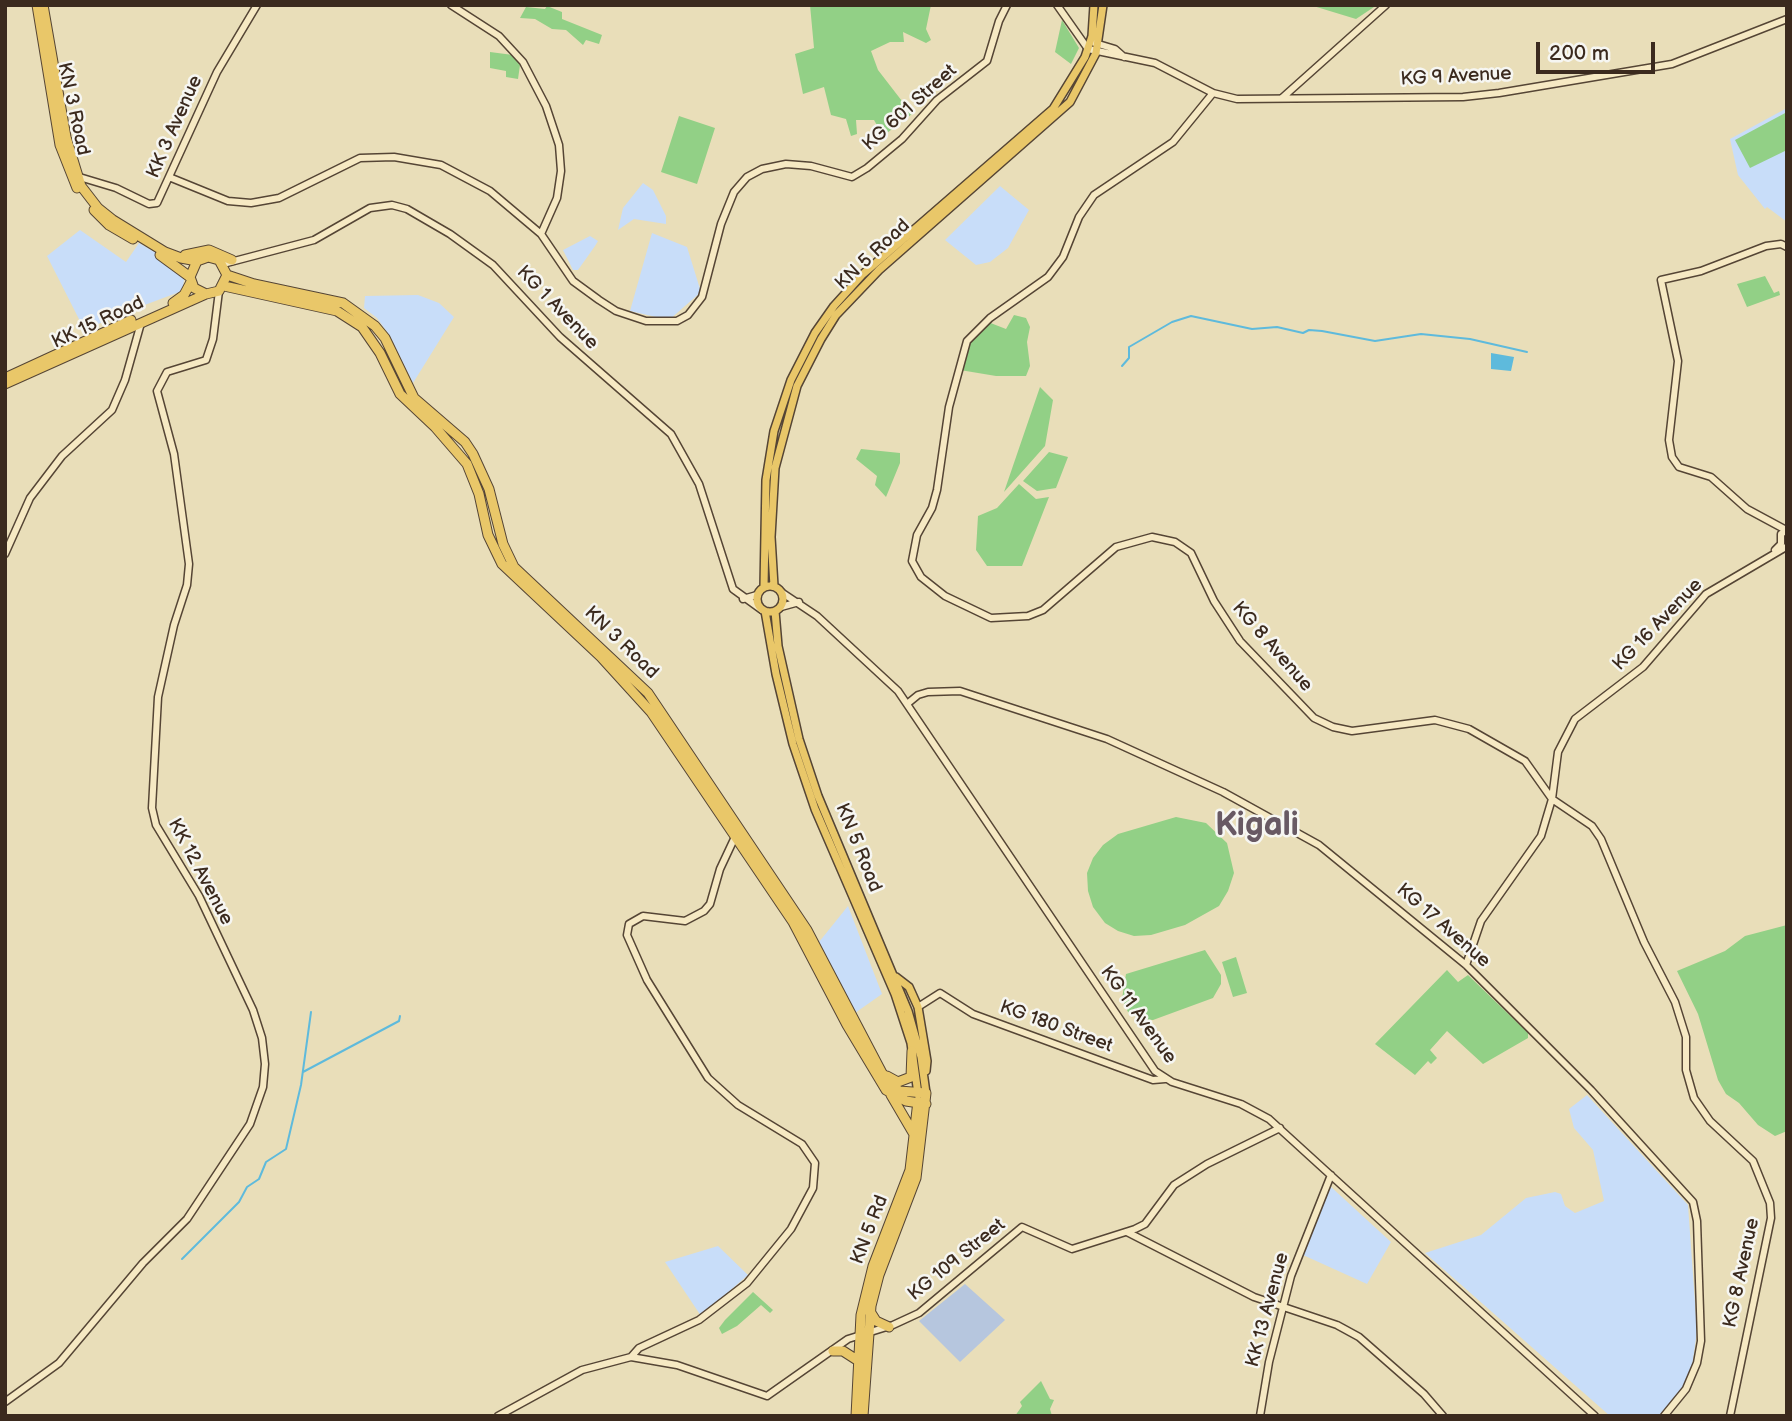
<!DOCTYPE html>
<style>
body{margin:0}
#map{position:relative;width:1792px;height:1421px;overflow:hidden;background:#e9deb9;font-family:"Balsamiq Sans",sans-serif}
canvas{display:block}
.frame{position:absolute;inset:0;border:7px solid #3b2a1e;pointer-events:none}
.scale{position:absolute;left:1536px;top:42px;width:119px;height:32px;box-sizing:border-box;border:4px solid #3b2a1e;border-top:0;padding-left:9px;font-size:21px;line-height:24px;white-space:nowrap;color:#3b2a1e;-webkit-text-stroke:5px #f6f6f2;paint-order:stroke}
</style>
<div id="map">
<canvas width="1792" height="1421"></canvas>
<div class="frame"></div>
<div class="scale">200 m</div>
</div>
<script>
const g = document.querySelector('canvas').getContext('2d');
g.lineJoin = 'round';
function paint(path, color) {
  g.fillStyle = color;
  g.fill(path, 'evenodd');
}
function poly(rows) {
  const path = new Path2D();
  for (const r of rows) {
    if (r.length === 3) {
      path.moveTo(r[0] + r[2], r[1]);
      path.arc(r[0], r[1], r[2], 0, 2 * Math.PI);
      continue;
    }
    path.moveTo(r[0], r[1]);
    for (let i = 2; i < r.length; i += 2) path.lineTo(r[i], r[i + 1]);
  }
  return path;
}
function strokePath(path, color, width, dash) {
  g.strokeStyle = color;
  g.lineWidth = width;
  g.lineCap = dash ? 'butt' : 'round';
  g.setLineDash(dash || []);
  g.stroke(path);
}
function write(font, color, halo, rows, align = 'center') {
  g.font = font + ' "Balsamiq Sans",sans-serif';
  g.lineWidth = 5;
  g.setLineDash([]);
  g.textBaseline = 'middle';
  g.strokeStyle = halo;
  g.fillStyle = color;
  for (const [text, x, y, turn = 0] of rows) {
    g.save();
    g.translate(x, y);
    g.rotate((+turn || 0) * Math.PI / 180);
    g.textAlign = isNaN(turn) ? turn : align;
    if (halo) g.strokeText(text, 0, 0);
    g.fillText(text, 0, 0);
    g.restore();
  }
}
const built = poly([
 [1787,108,1787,222,1767,207,1765,209,1738,175,1730,139],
 [643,183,653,190,666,216,666,224,634,219,618,230,623,208],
 [1000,186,1029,210,1008,248,990,262,976,265,945,240],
 [80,230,126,262,139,243,172,262,185,275,182,291,110,318,85,331,47,256],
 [652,233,687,247,701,292,669,320,630,311],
 [590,236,598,241,595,246,578,270,573,270,563,250],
 [418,295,439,303,454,317,413,383,390,336,377,318,364,308,365,296],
 [848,906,882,994,855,1013,819,942],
 [1587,1095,1688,1205,1697,1331,1692,1367,1678,1397,1659,1416,1610,1416,1425,1253,1481,1235,1526,1198,1555,1192,1561,1194,1565,1206,1575,1213,1604,1201,1593,1150,1574,1128,1569,1109],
 [1330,1186,1391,1242,1367,1284,1303,1255],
 [718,1246,748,1275,701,1316,665,1262]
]);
const industrial = poly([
 [965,1284,1005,1320,960,1362,919,1321]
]);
const green = poly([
 [810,5,931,5,926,29,931,40,926,43,903,32,904,42,890,42,871,51,878,70,912,114,883,136,874,120,856,120,857,134,851,136,846,119,831,115,824,87,803,94,795,54,814,48],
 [1310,5,1377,5,1356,19],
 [547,6,562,12,562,19,602,35,599,44,586,40,583,45,566,30,552,29,535,19,520,18,526,7,545,9],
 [1062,20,1079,48,1071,64,1055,52],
 [490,52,513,55,520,65,518,79,506,77,506,71,490,68],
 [1787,112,1787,150,1750,168,1735,140],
 [679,116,715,128,697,184,661,172],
 [1765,276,1774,293,1779,291,1780,295,1747,307,1737,284],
 [1014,315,1026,318,1030,327,1027,342,1030,366,1026,376,996,376,960,370,966,346,988,322,1006,329],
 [1040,387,1053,400,1045,446,1004,492],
 [861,449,900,453,900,463,886,497,875,485,877,476,856,459],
 [1049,452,1068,457,1056,488,1037,491,1023,481],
 [1019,484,1036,499,1049,497,1022,566,987,566,976,550,978,516,997,508],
 [1176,817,1206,823,1227,843,1234,873,1228,891,1219,906,1185,925,1151,935,1134,936,1118,931,1105,923,1093,907,1088,891,1087,873,1093,858,1103,845,1118,834],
 [1787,925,1787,1131,1775,1136,1758,1125,1739,1103,1726,1094,1718,1080,1698,1014,1677,971,1725,951,1745,936],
 [1205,950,1221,975,1221,984,1213,998,1153,1020,1140,1019,1128,1012,1122,999,1126,974],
 [1236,957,1247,993,1233,997,1222,962],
 [1447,970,1458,982,1468,975,1528,1033,1528,1038,1483,1064,1447,1031,1430,1050,1437,1058,1431,1064,1428,1061,1415,1075,1375,1044],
 [753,1292,773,1310,770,1313,761,1305,737,1326,722,1334,719,1328,725,1320],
 [1041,1381,1050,1399,1054,1400,1050,1409,1052,1416,1015,1416,1022,1406,1020,1402]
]);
const water = poly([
 [1491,353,1514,357,1511,371,1491,369]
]);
const stream = poly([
 [1122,366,1129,358,1129,347,1172,322,1191,316,1252,329,1277,327,1303,333,1309,330,1322,331,1375,341,1421,334,1470,339,1527,352],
 [303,1072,399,1021,400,1016],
 [182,1259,239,1202,247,1187,259,1179,266,1162,286,1149,301,1085,311,1012]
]);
const secondary = poly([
 [451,5,499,36,523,62,546,106,559,145,561,171,557,198,541,234],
 [1057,5,1088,49,1155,63,1213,93,1237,99,1463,97,1499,93,1672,64,1787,19],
 [1095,43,1115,49,1124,57],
 [1213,93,1173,142,1094,195,1079,217,1063,257,1048,277,990,318,967,341,949,407,937,490,932,508,917,535,912,561,921,577,945,596,991,618,1028,616,1043,610,1116,547,1152,537,1175,542,1191,553,1214,601,1240,641,1314,718,1333,727,1352,731,1435,720,1469,729,1525,761,1552,799,1592,826,1601,839,1644,942,1675,1002,1686,1037,1686,1070,1694,1098,1710,1121,1753,1161,1770,1203,1771,1218,1730,1416],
 [1282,98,1386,5],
 [76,176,116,188,149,204,157,203,217,72,257,5],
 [169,177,228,201,251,203,279,198,360,158,394,157,441,165,490,191,541,234,573,281,599,300,616,311,646,321,677,321,688,315,702,297,721,224,734,192,747,177,762,169,786,164,811,166,852,177,867,168,902,139,937,100,987,61,999,21,1007,5],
 [223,264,314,240,370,208,392,205,407,209,450,234,493,265,560,337,671,434,699,484,733,589,762,610],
 [1786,530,1747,509,1711,477,1679,467,1672,457,1669,440,1678,361,1661,280,1701,271,1766,246,1781,244,1787,247],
 [1775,550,1781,544,1781,534,1787,530],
 [5,554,30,498,62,456,112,410,125,380,141,323],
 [781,592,817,616,898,691,1155,1071,1172,1082,1241,1104,1269,1119,1595,1416],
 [743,599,757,595],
 [781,607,799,602],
 [907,704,918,695,928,692,960,691,1107,739,1223,792,1319,845,1466,965,1591,1090,1693,1202,1697,1221,1701,1341,1697,1363,1686,1389,1664,1416],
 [1466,965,1481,921,1541,836,1552,799,1558,752,1575,719,1643,667,1706,594,1786,547],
 [918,1007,940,993,973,1014,1153,1080,1165,1079],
 [1127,1232,1254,1297,1337,1325,1359,1337,1424,1394,1443,1416],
 [631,1357,639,1348,699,1320,747,1283,791,1229,813,1188,815,1163,802,1144,738,1105,708,1078,647,980,627,935,629,924,643,916,685,921,704,911,710,904,720,869,735,837],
 [5,1402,59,1363,143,1263,187,1219,250,1124,263,1087,265,1064,262,1038,253,1010,199,896,156,825,152,808,158,697,174,625,187,585,189,564,174,454,157,391,167,372,206,360,213,339,219,291],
 [498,1416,582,1370,631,1357,677,1365,767,1396,848,1339,893,1325,919,1313,1022,1227,1072,1249,1135,1229,1145,1224,1174,1185,1207,1164,1280,1128],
 [1260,1416,1269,1362,1291,1276,1331,1175]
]);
const primary = poly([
 [770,599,13],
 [774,586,771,537,775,468,797,386,821,339,836,315,879,270,1070,102,1096,53,1103,5],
 [764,587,766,480,774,431,791,380,815,333,834,306,863,274,1053,109,1085,57,1092,36,1094,5],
 [765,611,776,674,793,744,815,809,895,994,911,1043,918,1094],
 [775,611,778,646,799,739,818,796,908,1011,921,1057,926,1093],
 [896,977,909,987,918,1007,927,1061,926,1071]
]);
const highway = poly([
 [37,5,60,145,77,188],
 [43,5,66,137,81,186,98,208,113,220,165,252,181,258,197,261,208,257,219,260,227,275,219,291,206,294,194,288,190,277,197,261],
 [94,210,109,225,133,239],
 [160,255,190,277],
 [185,255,209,250,232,260],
 [227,275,254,284,343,303,375,326,385,338,414,398,465,442,473,454,489,489,503,544,514,567,648,693,807,930,882,1073,899,1091,926,1093,916,1178,879,1275,871,1306,863,1416],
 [224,286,337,311,362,327,380,353,400,394,435,427,467,464,479,494,488,535,502,564,601,657,651,712,793,922,847,1025,886,1090,906,1101,926,1104],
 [173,303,184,295,191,282],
 [5,378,131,320],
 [5,384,206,294],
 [887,1076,898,1082,911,1077,912,1051],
 [891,1095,915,1136],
 [871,1313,876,1321,889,1327],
 [833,1351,843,1351,857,1360],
 [856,1416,861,1315,873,1266,910,1170,918,1101]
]);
const streetNames = [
 ["KG 9 Avenue",1456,77,-3],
 ["KG 601 Street",910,108,-42],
 ["KN 3 Road",73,109,78],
 ["KK 3 Avenue",175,127,-66],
 ["KN 5 Road",873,255,-43],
 ["KG 1 Avenue",557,308,46],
 ["KK 15 Road",98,323,-25],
 ["KG 16 Avenue",1658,625,-46],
 ["KN 3 Road",621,643,44],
 ["KG 8 Avenue",1272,647,49],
 ["KN 5 Road",858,848,68],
 ["KK 12 Avenue",200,872,62],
 ["KG 17 Avenue",1443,926,41],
 ["KG 11 Avenue",1138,1015,54],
 ["KG 180 Street",1056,1027,20],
 ["KN 5 Rd",870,1230,-69],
 ["KG 109 Street",957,1260,-39],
 ["KG 8 Avenue",1742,1273,-78],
 ["KK 13 Avenue",1268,1310,-75]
];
const townNames = [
 ["Kigali",1257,827]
];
paint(built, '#c8ddf9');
paint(industrial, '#b6c6de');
paint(green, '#92d086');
paint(water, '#5ebadc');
strokePath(stream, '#5ebadc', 2);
strokePath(secondary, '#554535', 9);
strokePath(primary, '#554535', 10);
strokePath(highway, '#554535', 11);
strokePath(secondary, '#f6e9c3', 6);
strokePath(primary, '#e9c769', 7);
strokePath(highway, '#e9c769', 9);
write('19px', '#3b2a1e', '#f6f6f2', streetNames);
write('bold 33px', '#685963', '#f6f6f2', townNames);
</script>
